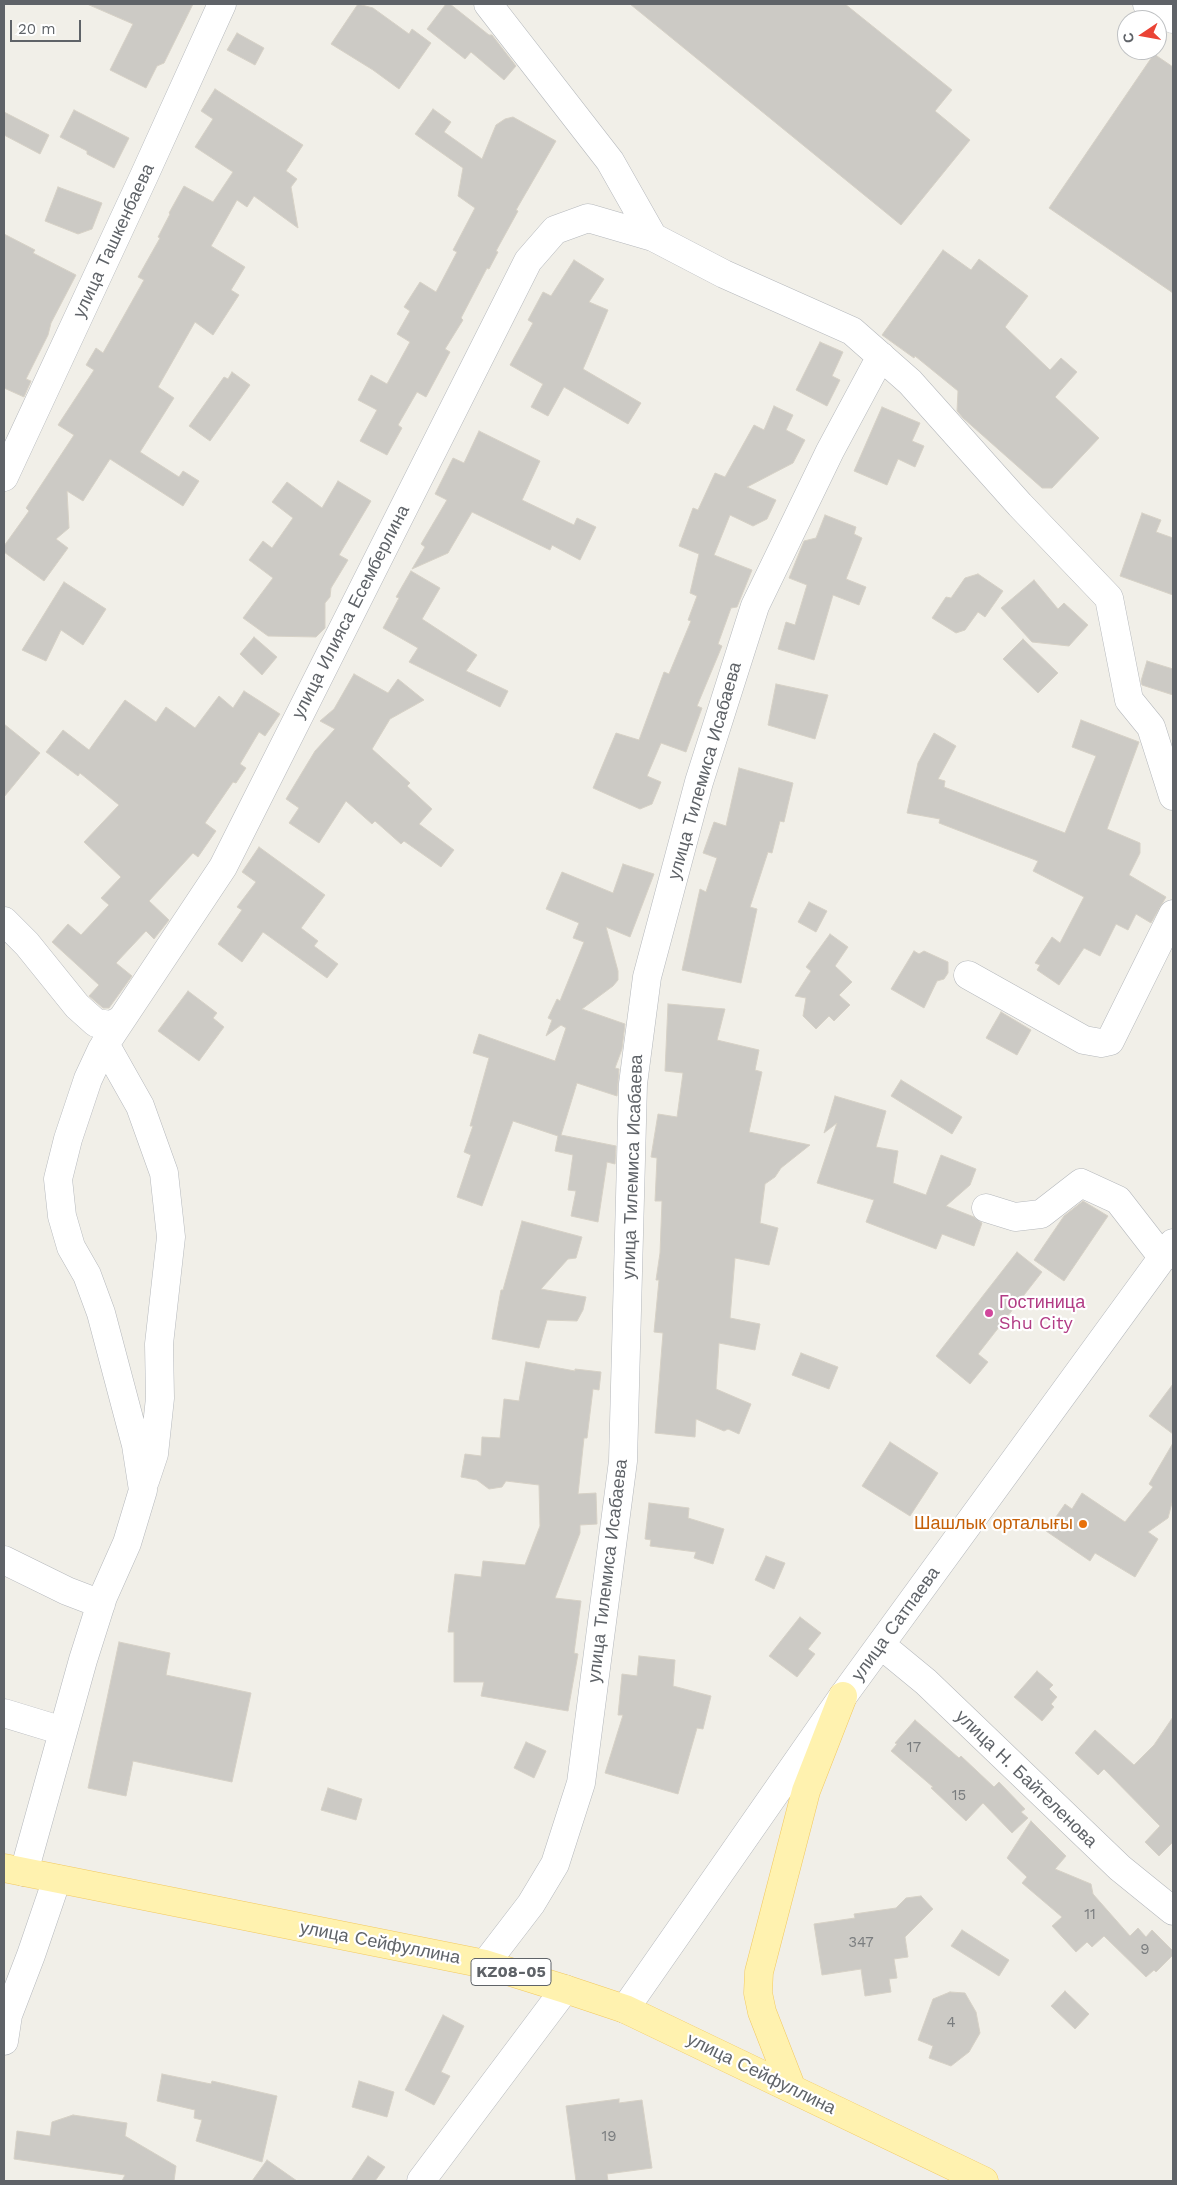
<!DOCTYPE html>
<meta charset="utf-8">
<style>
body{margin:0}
#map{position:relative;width:1177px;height:2185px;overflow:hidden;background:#f1efe8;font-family:"Work Sans",sans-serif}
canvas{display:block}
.frame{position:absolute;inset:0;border:5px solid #5f6368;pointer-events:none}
.north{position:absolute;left:1117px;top:10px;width:50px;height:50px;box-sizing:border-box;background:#fff;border:1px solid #bfc1c3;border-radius:50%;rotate:258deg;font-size:14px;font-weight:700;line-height:20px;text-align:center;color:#5f6368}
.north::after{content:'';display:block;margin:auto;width:18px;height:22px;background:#ea4335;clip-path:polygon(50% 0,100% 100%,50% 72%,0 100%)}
.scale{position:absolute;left:10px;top:20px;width:71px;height:22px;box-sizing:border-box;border:2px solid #5f6368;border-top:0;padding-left:6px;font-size:15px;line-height:18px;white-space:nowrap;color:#5f6368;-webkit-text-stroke:4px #fff;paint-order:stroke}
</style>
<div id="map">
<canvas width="1177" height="2185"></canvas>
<div class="frame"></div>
<div class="north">С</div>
<div class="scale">20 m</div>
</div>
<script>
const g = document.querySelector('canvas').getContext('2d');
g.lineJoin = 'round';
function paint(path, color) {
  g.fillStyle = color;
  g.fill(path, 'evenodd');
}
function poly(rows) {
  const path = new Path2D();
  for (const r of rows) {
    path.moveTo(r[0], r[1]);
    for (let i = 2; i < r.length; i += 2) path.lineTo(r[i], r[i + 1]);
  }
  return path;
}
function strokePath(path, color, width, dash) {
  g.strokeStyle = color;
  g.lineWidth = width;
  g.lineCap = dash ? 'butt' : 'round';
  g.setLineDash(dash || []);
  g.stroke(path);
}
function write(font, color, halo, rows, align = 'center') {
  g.font = font + ' "Work Sans",sans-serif';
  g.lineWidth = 4.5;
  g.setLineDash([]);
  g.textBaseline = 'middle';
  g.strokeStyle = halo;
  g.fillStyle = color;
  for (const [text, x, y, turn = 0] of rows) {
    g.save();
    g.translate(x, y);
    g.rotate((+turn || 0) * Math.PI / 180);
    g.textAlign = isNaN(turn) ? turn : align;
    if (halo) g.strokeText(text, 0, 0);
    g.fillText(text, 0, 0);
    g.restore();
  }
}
const building = poly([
 [87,4,193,4,164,63,157,66,146,88,110,70,133,24,87,4],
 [358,4,373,8,409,34,412,29,431,43,399,89,373,70,331,44,358,4],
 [446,4,450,4,489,35,492,35,516,66,504,80,471,52,465,59,427,29,446,4],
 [630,4,845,4,952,90,935,111,970,140,901,225,630,4],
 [237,33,264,48,255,65,227,50,237,33],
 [1154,54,1173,67,1173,293,1049,208,1154,54],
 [215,89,303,145,286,171,297,179,291,187,298,228,254,196,247,207,237,200,211,246,245,267,231,290,239,295,213,335,195,322,158,387,174,398,140,452,179,477,183,471,199,481,183,506,110,459,83,501,67,491,69,528,56,539,68,548,44,581,4,552,4,546,29,511,26,508,74,435,58,425,94,370,86,365,96,348,103,353,144,280,138,277,160,238,158,237,170,214,169,213,184,186,213,202,233,172,195,147,213,119,201,111,215,89],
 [433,109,451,122,444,132,482,159,496,125,505,119,513,117,556,141,516,210,518,211,496,251,498,252,489,269,487,268,461,318,463,320,445,349,450,352,426,397,417,392,398,425,402,428,387,455,360,441,377,410,358,400,371,375,387,384,410,342,397,334,410,311,404,307,420,282,436,292,457,252,453,250,475,208,458,196,463,168,415,134,433,109],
 [74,110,129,138,114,168,87,154,87,151,60,137,74,110],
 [4,112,49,135,40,154,4,135,4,112],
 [58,187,102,203,92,229,78,234,45,221,58,187],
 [4,234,35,250,33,253,76,275,51,323,48,335,26,379,31,381,24,397,4,388,4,234],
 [943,250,971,270,979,259,1028,296,1005,327,1050,370,1061,358,1077,372,1055,397,1099,438,1052,488,1042,488,963,418,957,411,958,391,915,356,914,358,882,335,943,250],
 [574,260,604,279,589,302,608,310,583,369,641,403,628,424,564,387,548,416,531,407,543,384,510,365,533,323,528,320,543,292,551,296,574,260],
 [820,342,843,352,832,376,840,380,827,406,796,390,820,342],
 [232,372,250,385,210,441,189,426,224,377,228,379,232,372],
 [774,406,793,415,786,430,805,440,793,463,747,487,776,500,767,519,753,526,730,515,714,555,752,570,737,607,731,608,718,644,722,646,697,706,702,708,686,752,661,743,647,776,661,782,652,804,640,809,593,788,616,733,639,740,664,672,669,674,691,621,688,620,697,596,690,593,699,554,679,546,693,508,698,510,715,473,725,477,754,425,764,430,774,406],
 [882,407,920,423,912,441,924,446,915,467,898,459,887,485,854,471,882,407],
 [479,431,540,461,522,500,574,525,577,518,596,527,580,560,552,545,550,550,472,512,448,553,412,569,425,547,421,544,447,500,435,494,453,458,464,463,479,431],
 [338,481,371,501,339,555,348,560,331,588,330,597,325,603,325,628,316,637,268,636,243,618,273,578,249,560,263,541,272,548,293,518,272,502,287,482,322,508,338,481],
 [1142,513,1161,520,1156,532,1173,538,1173,595,1120,576,1142,513],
 [825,515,856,527,854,534,862,538,846,579,866,587,859,605,833,595,814,660,778,649,786,622,795,625,807,585,789,578,804,541,816,538,825,515],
 [411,571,440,588,422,619,477,655,466,671,508,691,500,707,409,662,418,648,383,628,399,598,396,597,411,571],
 [978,574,1003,591,985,617,978,612,965,630,956,633,932,618,946,597,951,598,965,578,978,574],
 [1034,580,1058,609,1064,603,1088,625,1069,646,1032,642,1001,608,1034,580],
 [64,582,106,609,83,645,61,630,46,661,22,650,64,582],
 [254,637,277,657,262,675,240,654,254,637],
 [1023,639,1058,673,1038,693,1003,659,1023,639],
 [1147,661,1173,669,1173,695,1142,685,1141,681,1147,661],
 [354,674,388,693,398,679,424,700,390,719,372,749,410,783,407,786,432,809,419,824,454,850,441,867,404,841,401,844,375,821,372,824,346,801,319,843,289,823,299,808,286,799,315,751,335,729,320,721,334,709,354,674],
 [776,684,828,695,815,739,768,725,776,684],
 [244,691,280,714,265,736,259,732,240,764,246,768,236,783,233,782,205,823,216,831,198,857,193,853,149,901,169,920,154,939,146,931,116,963,132,976,109,1008,103,1008,89,996,99,985,52,942,68,924,81,935,109,905,101,898,121,877,84,842,119,805,80,773,78,776,46,752,63,730,89,750,125,700,156,722,166,707,195,728,219,696,233,708,244,691],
 [1081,720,1139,742,1107,829,1140,843,1140,853,1129,875,1166,897,1151,923,1136,914,1128,930,1116,924,1100,956,1084,948,1059,985,1037,970,1040,965,1035,963,1052,937,1060,943,1084,897,1033,871,1038,861,939,823,940,819,907,813,918,763,934,733,956,746,938,779,945,781,944,787,1065,833,1096,756,1072,747,1081,720],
 [4,724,40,753,4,797,4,724],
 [739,768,793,783,784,822,780,821,772,853,768,852,750,907,757,909,741,983,682,970,700,889,706,892,717,858,703,853,714,822,726,826,739,768],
 [259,847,325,895,301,928,318,941,314,946,338,964,327,978,263,932,242,962,218,944,242,910,237,907,256,882,242,872,259,847],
 [623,864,654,874,630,937,606,927,618,971,618,980,613,986,582,1009,625,1024,622,1049,615,1068,619,1069,617,1096,577,1083,561,1135,616,1146,615,1164,607,1162,598,1222,571,1216,576,1191,568,1190,573,1155,555,1151,558,1136,513,1121,482,1206,457,1197,471,1155,464,1152,473,1126,470,1126,489,1058,473,1053,479,1034,555,1061,566,1028,561,1025,546,1036,552,1020,548,1018,557,999,560,1001,584,942,573,938,579,923,546,909,562,872,613,893,623,864],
 [809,902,827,911,816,932,798,922,809,902],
 [830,934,848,947,835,966,852,982,839,995,850,1005,834,1021,829,1016,816,1029,803,1016,806,998,795,996,811,971,806,967,830,934],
 [914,951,919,954,924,951,948,962,948,973,944,979,937,981,924,1008,891,989,914,951],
 [188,991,217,1013,213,1018,224,1027,199,1061,158,1031,188,991],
 [668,1004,725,1009,717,1040,759,1050,755,1070,762,1072,749,1132,810,1145,781,1168,775,1177,765,1184,760,1223,778,1228,769,1265,735,1258,730,1318,760,1324,755,1350,719,1343,716,1389,751,1404,739,1434,728,1429,724,1431,696,1419,695,1437,655,1433,663,1333,654,1332,659,1280,656,1280,660,1253,662,1201,655,1201,657,1158,651,1157,658,1114,677,1117,683,1073,665,1071,668,1004],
 [1001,1012,1031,1030,1017,1055,986,1038,1001,1012],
 [901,1080,962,1117,952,1134,891,1096,901,1080],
 [835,1096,886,1111,876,1147,898,1151,893,1183,926,1195,941,1155,976,1169,970,1185,946,1206,974,1217,982,1223,974,1246,942,1234,936,1249,866,1222,874,1200,817,1183,837,1123,824,1133,835,1096],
 [1083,1201,1108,1216,1064,1281,1034,1260,1064,1216,1083,1201],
 [522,1221,582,1237,576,1258,568,1259,541,1289,586,1297,583,1310,577,1321,547,1320,539,1348,492,1339,501,1290,503,1290,522,1221],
 [1017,1252,1042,1272,978,1354,988,1362,970,1384,936,1356,1017,1252],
 [801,1353,838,1367,829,1389,792,1375,801,1353],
 [526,1362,575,1371,575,1369,601,1372,599,1390,593,1389,587,1438,584,1438,578,1494,596,1493,597,1524,580,1525,580,1533,555,1598,581,1601,574,1653,578,1654,568,1711,481,1696,484,1682,454,1682,454,1632,448,1632,455,1574,481,1577,483,1561,525,1565,540,1526,539,1485,506,1481,502,1487,489,1489,477,1480,461,1477,465,1454,481,1456,482,1437,500,1438,504,1399,519,1401,526,1362],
 [1173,1384,1173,1434,1149,1416,1173,1384],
 [890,1442,938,1473,910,1516,862,1486,890,1442],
 [1173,1443,1173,1499,1168,1518,1148,1532,1158,1539,1135,1577,1095,1553,1090,1561,1046,1531,1065,1504,1072,1509,1082,1493,1125,1522,1153,1487,1149,1484,1173,1443],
 [649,1503,689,1508,688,1518,724,1529,713,1564,694,1558,696,1552,650,1546,651,1540,645,1539,649,1503],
 [766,1556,785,1563,774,1589,755,1580,766,1556],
 [800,1617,821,1633,808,1649,815,1654,797,1677,769,1656,800,1617],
 [119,1642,170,1653,166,1675,251,1693,232,1782,133,1761,126,1796,88,1788,119,1642],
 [639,1656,675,1660,673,1686,711,1696,703,1729,697,1728,678,1794,605,1773,623,1715,618,1715,622,1674,637,1676,639,1656],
 [1037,1671,1053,1685,1049,1689,1057,1697,1051,1704,1054,1707,1042,1721,1014,1697,1037,1671],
 [1173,1717,1173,1842,1159,1856,1145,1842,1160,1826,1104,1769,1098,1775,1075,1753,1095,1730,1134,1765,1154,1745,1173,1717],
 [915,1720,959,1758,961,1756,994,1787,999,1782,1025,1809,1021,1812,1028,1818,1012,1833,983,1803,966,1821,931,1788,933,1787,891,1751,897,1744,895,1743,915,1720],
 [526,1742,546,1751,534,1778,514,1768,526,1742],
 [328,1788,362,1799,356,1820,321,1810,328,1788],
 [1031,1821,1066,1856,1055,1869,1091,1884,1093,1894,1130,1936,1138,1928,1146,1937,1152,1930,1173,1951,1173,1955,1156,1972,1154,1970,1146,1977,1104,1936,1092,1947,1087,1942,1076,1952,1052,1926,1062,1917,1022,1883,1027,1877,1007,1858,1031,1821],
 [921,1896,933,1909,905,1937,908,1957,894,1959,897,1978,889,1979,891,1992,865,1996,861,1969,822,1975,814,1924,855,1918,854,1914,896,1908,906,1898,921,1896],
 [962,1930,1009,1960,999,1976,951,1946,962,1930],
 [1065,1991,1089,2014,1075,2029,1051,2006,1065,1991],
 [950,1992,965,1993,976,2012,980,2033,969,2052,951,2066,929,2058,933,2046,918,2040,933,1999,950,1992],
 [443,2015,464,2026,441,2072,450,2076,434,2105,405,2090,443,2015],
 [162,2074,211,2084,212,2081,277,2096,262,2162,196,2141,202,2120,194,2118,195,2110,157,2101,162,2074],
 [359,2081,394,2092,387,2117,352,2107,359,2081],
 [619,2099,619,2103,642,2100,652,2168,607,2174,608,2181,576,2181,566,2106,619,2099],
 [73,2115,127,2123,125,2136,176,2166,174,2181,122,2181,125,2175,14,2159,17,2131,50,2136,52,2122,73,2115],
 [368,2156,385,2167,375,2181,351,2181,368,2156],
 [267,2160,297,2181,252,2181,267,2160]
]);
const minor = poly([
 [488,4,610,161,653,237],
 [1147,4,1173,19],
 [4,477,144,176,222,4],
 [4,921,27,944,77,1006,96,1023,111,1025,121,1020],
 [968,975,1084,1040,1101,1043,1110,1041,1173,914],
 [105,1044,140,1106,164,1173,171,1237,159,1344,160,1398,154,1454,145,1481],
 [986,1208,1015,1217,1041,1214,1081,1183,1118,1200,1163,1258],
 [4,1560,67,1591,101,1604],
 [881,1645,926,1682,1120,1868,1173,1911],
 [4,1713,63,1731],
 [24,1872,83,1660,103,1597,127,1543,143,1490,136,1445,101,1313,87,1275,71,1247,62,1216,58,1179,68,1139,88,1079,102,1049,223,867,528,261,555,230,588,218,653,237,724,274,852,331,910,382,1020,505,1109,598,1129,700,1151,727,1173,796],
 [485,1964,531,1904,555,1864,581,1783,623,1461,633,1084,647,977,699,782,755,606,830,451,881,356],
 [625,2009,843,1696,1173,1243],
 [4,2041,8,2015,31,1955,57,1879],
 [421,2181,565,1989]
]);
const major = poly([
 [4,1868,485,1964,565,1989,625,2009,984,2181],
 [792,2089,762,2012,758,1993,759,1972,806,1791,843,1696]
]);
const markers = [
 [989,1313,5,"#d1479c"],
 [1083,1524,5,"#e8710a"]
];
const numberNames = [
 ["17",914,1748],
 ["15",959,1796],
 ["11",1090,1915],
 ["347",861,1943],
 ["9",1145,1950],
 ["4",951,2023],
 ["19",609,2137]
];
const shields = [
 [511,1972,80]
];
const shieldNames = [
 ["KZ08-05",511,1972]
];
const streetNames = [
 ["улица Ташкенбаева",114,241,-65],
 ["улица Илияса Есемберлина",351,612,-63],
 ["улица Тилемиса Исабаева",705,771,-74],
 ["улица Тилемиса Исабаева",633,1167,-88],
 ["улица Тилемиса Исабаева",608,1571,-83],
 ["улица Сатпаева",896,1624,-54],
 ["улица Н. Байтеленова",1026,1779,44],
 ["улица Сейфуллина",380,1943,11],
 ["улица Сейфуллина",761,2074,26]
];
const hotelNames = [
 ["Гостиница",999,1303],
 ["Shu City",999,1324]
];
const foodNames = [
 ["Шашлык орталығы",1073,1524]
];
paint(building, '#cccac5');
strokePath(building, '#d6d1c6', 1);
strokePath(minor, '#b5b8bc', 29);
strokePath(major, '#f2c960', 29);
strokePath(minor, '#fff', 28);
strokePath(major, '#fff2af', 28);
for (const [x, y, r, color] of markers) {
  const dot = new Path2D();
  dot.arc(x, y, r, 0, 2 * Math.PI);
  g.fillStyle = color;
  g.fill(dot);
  strokePath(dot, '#fff', 2);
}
write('15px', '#7a7d7f', null, numberNames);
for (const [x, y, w] of shields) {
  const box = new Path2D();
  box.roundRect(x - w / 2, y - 13.5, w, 27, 4);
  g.fillStyle = '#fff';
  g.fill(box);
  strokePath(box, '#5f6368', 1);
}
write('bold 16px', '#5f6368', null, shieldNames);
write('18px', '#5f6368', '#fff', streetNames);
write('18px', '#b23c85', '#fff', hotelNames, 'left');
write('18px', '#c56008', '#fff', foodNames, 'right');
</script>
